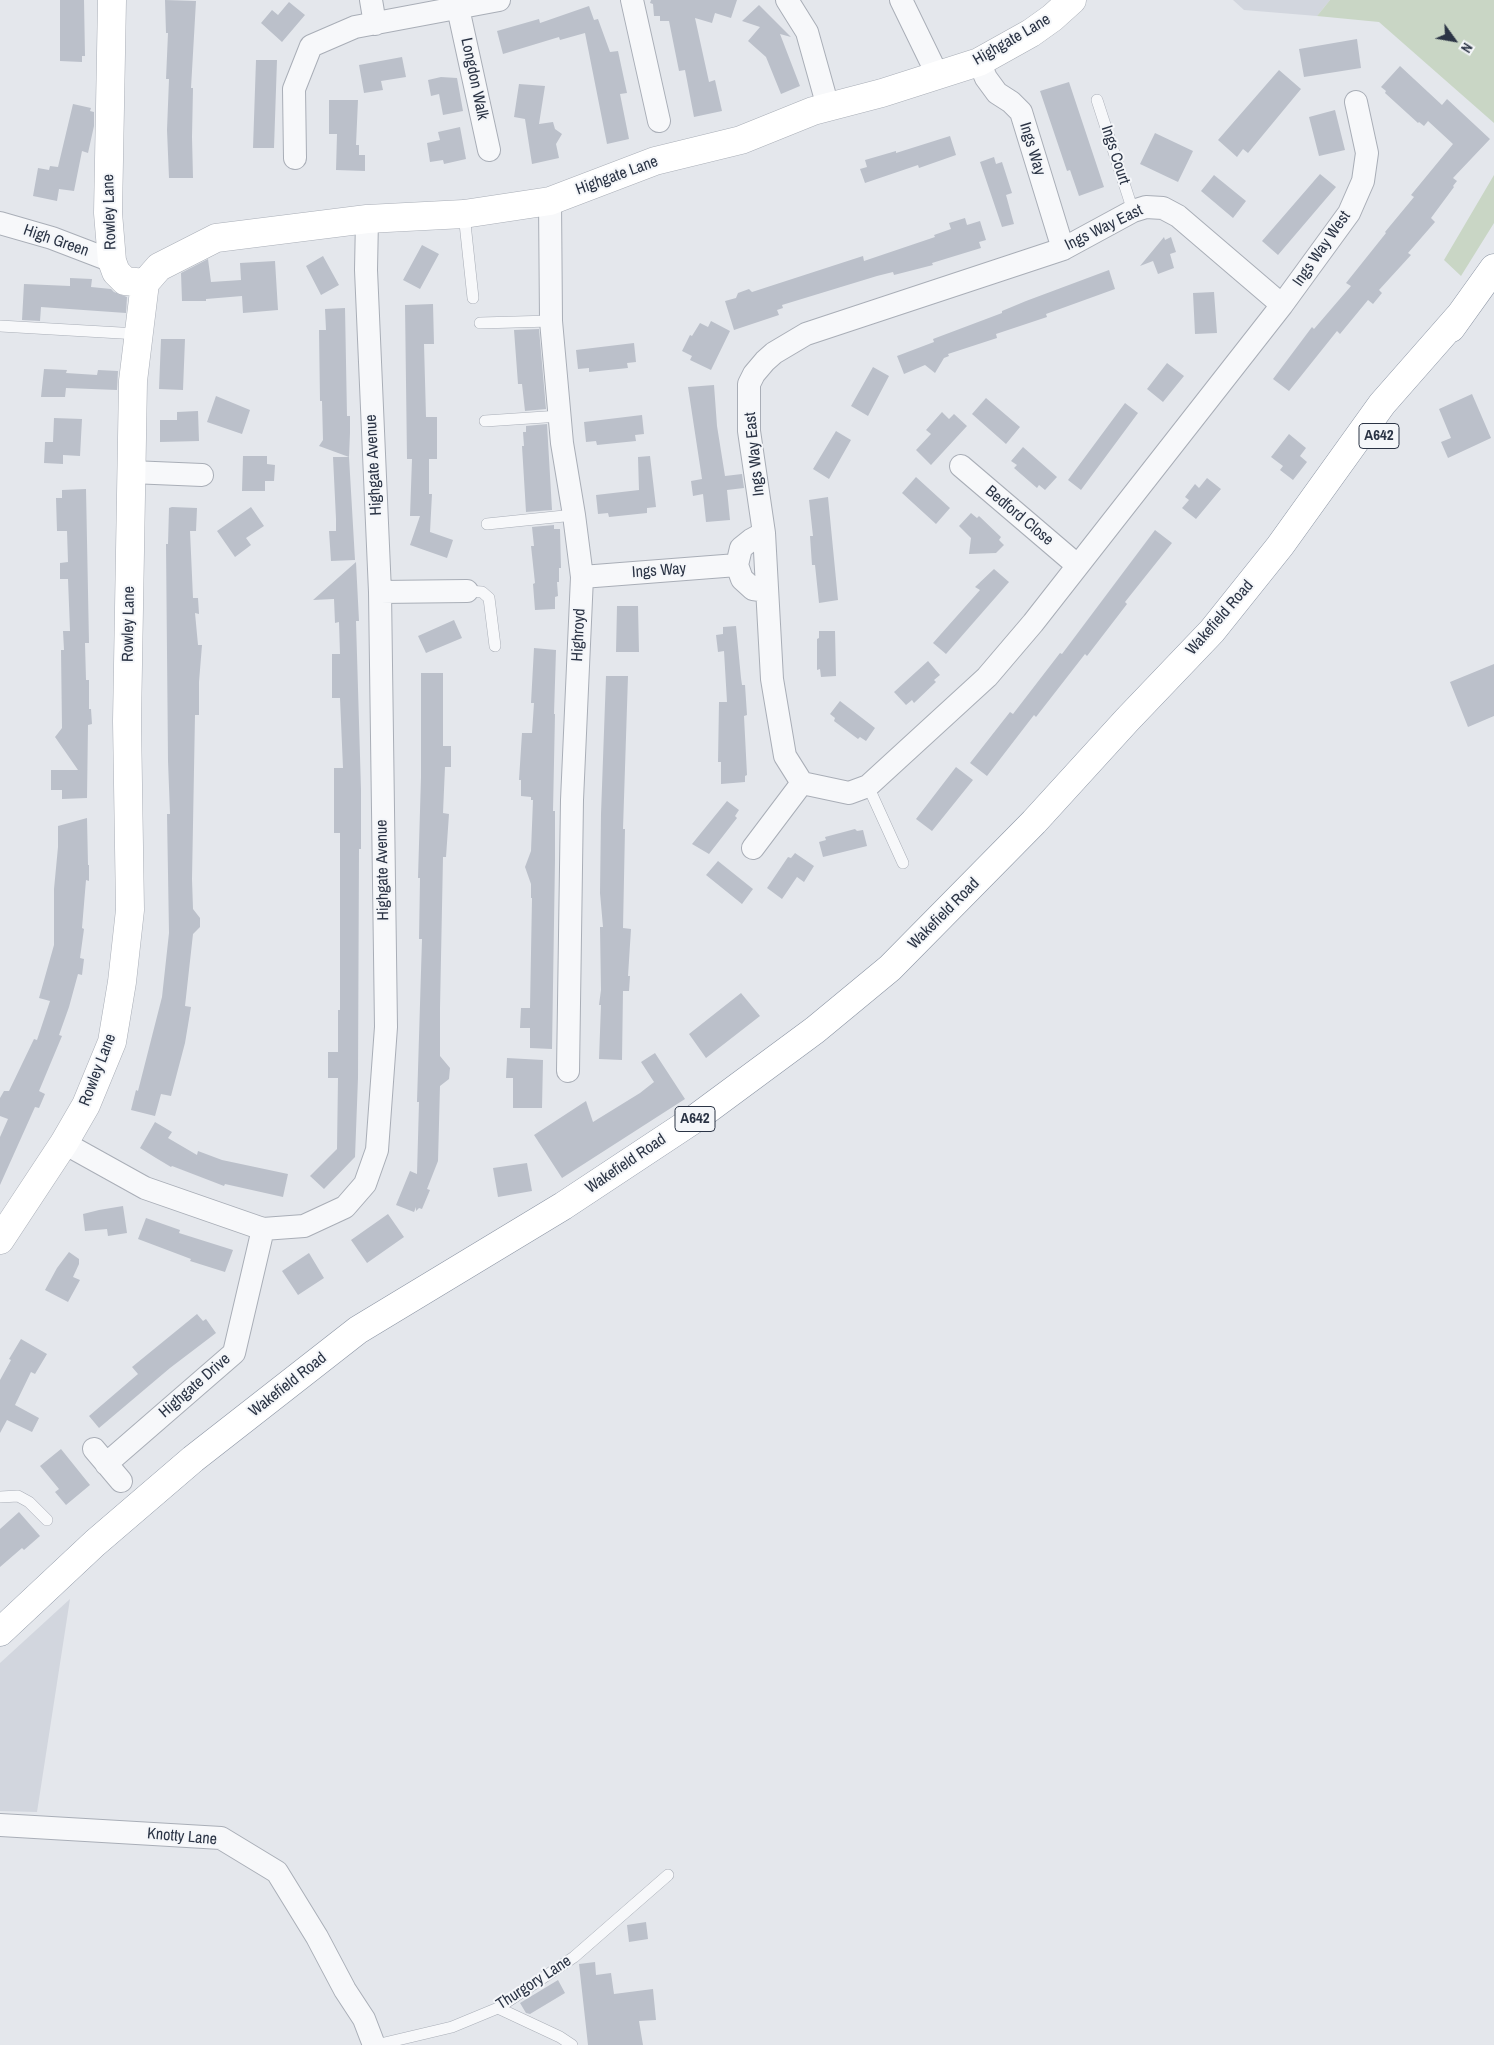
<!DOCTYPE html>
<style>
body{margin:0}
#map{position:relative;width:1494px;height:2045px;overflow:hidden;background:#e4e7ec;font-family:"Archivo Narrow",sans-serif}
canvas{display:block}
.north{position:absolute;left:1429px;top:15px;width:50px;height:50px;-webkit-text-stroke:4px #f4f6f9;paint-order:stroke;rotate:122deg;font-size:14px;font-weight:700;line-height:20px;text-align:center;color:#2b3445}
.north::after{content:'';display:block;margin:auto;width:18px;height:22px;background:#2b3445;clip-path:polygon(50% 0,100% 100%,50% 72%,0 100%)}
</style>
<div id="map">
<canvas width="1494" height="2045"></canvas>
<div class="north">N</div>
</div>
<script>
const g = document.querySelector('canvas').getContext('2d');
g.lineJoin = 'round';
function paint(path, color) {
  g.fillStyle = color;
  g.fill(path, 'evenodd');
}
function poly(rows) {
  const path = new Path2D();
  for (const r of rows) {
    path.moveTo(r[0], r[1]);
    for (let i = 2; i < r.length; i += 2) path.lineTo(r[i], r[i + 1]);
  }
  return path;
}
function strokePath(path, color, width, dash) {
  g.strokeStyle = color;
  g.lineWidth = width;
  g.lineCap = dash ? 'butt' : 'round';
  g.setLineDash(dash || []);
  g.stroke(path);
}
function write(font, color, halo, rows, align = 'center') {
  g.font = font + ' "Archivo Narrow",sans-serif';
  g.lineWidth = 4;
  g.setLineDash([]);
  g.textBaseline = 'middle';
  g.strokeStyle = halo;
  g.fillStyle = color;
  for (const [text, x, y, turn = 0] of rows) {
    g.save();
    g.translate(x, y);
    g.rotate((+turn || 0) * Math.PI / 180);
    g.textAlign = isNaN(turn) ? turn : align;
    if (halo) g.strokeText(text, 0, 0);
    g.fillText(text, 0, 0);
    g.restore();
  }
}
const built = poly([
 [1233,0,1330,0,1317,16,1244,10],
 [70,1599,37,1812,0,1811,0,1663]
]);
const green = poly([
 [1330,0,1494,0,1494,123,1379,22,1317,16],
 [1494,175,1494,223,1461,276,1444,260]
]);
const building = poly([
 [60,0,84,0,85,56,82,56,82,62,60,61],
 [165,0,196,1,191,88,193,88,192,137,193,178,169,178,167,130,169,79,166,79,168,33,166,33],
 [651,0,737,0,731,18,715,13,712,23,695,18,709,82,715,80,722,111,694,117,685,70,679,71,669,21,660,21,660,16,654,16,653,4,650,3],
 [289,2,305,15,282,42,261,23,272,10,278,15],
 [759,5,791,37,780,34,800,86,781,94,766,57,748,41,760,27,742,21],
 [589,6,594,20,598,19,610,52,618,51,627,93,620,94,629,139,607,144,585,33,560,40,559,37,503,54,497,31,539,19,540,23],
 [1357,39,1361,68,1304,77,1299,49],
 [402,57,406,77,381,81,383,90,364,93,359,65],
 [256,60,277,60,274,148,253,148],
 [1400,66,1442,105,1447,99,1490,139,1453,178,1457,181,1453,186,1454,187,1431,218,1435,222,1408,253,1411,255,1379,290,1382,293,1373,304,1368,300,1340,334,1337,331,1289,391,1273,379,1312,327,1314,329,1351,286,1346,283,1386,233,1385,232,1414,197,1411,195,1453,144,1428,121,1424,126,1419,122,1418,123,1385,93,1386,91,1381,87],
 [1279,70,1301,89,1248,153,1243,149,1237,157,1218,140],
 [441,77,457,78,463,111,443,115,439,94,431,96,428,80],
 [1069,82,1104,187,1079,196,1070,170,1067,171,1040,91],
 [519,84,545,86,539,124,553,122,555,129,562,134,556,144,559,158,532,164,525,119,514,117],
 [329,100,358,100,356,145,359,145,359,155,365,155,365,171,336,170,337,134,329,134],
 [73,104,91,108,90,111,94,112,94,126,88,153,82,151,74,191,59,189,57,201,33,196,38,168,49,170,50,166,58,167],
 [1335,110,1345,150,1319,156,1309,117],
 [460,127,466,159,444,164,443,160,430,162,427,143,440,140,438,132],
 [1155,133,1193,151,1178,182,1140,164],
 [950,136,956,155,919,168,918,165,865,183,860,169,867,167,865,160,896,151,896,153],
 [994,157,996,164,1002,162,1012,193,1006,195,1014,224,1002,227,980,162],
 [1320,174,1336,187,1278,255,1262,241],
 [1214,175,1246,201,1233,218,1201,191],
 [965,218,967,225,980,221,986,240,979,242,981,248,932,263,933,265,894,275,893,272,877,276,782,305,783,308,777,310,779,315,734,330,725,301,736,298,738,293,749,289,752,292,863,256,864,261,935,237,934,235,951,229,949,223],
 [1164,237,1165,240,1171,237,1176,252,1170,254,1174,268,1158,274,1153,261,1140,266],
 [422,245,439,254,420,289,403,280],
 [323,256,339,285,321,295,306,266],
 [208,259,211,282,241,280,240,263,275,261,278,310,243,313,242,296,206,299,206,301,182,301,181,273],
 [1109,270,1115,289,1046,314,1047,317,996,334,997,338,948,354,949,356,944,358,935,373,925,365,904,374,897,356,934,342,933,339,1002,313,1002,311,1026,301],
 [70,278,92,279,91,287,111,289,114,292,127,297,126,313,41,307,40,321,22,320,24,284,70,286],
 [1214,292,1217,333,1195,334,1193,293],
 [433,304,434,344,424,344,426,417,437,417,437,459,429,459,429,494,432,494,430,532,453,540,447,558,410,545,420,516,410,516,412,459,407,459,405,305],
 [345,308,347,416,350,416,350,433,349,457,319,446,323,440,322,401,320,401,319,330,326,330,325,309],
 [711,321,730,331,711,370,690,360,692,356,682,351,690,335,692,336,700,323,708,327],
 [539,329,546,409,525,411,522,384,518,384,514,330],
 [161,339,185,339,183,390,159,389],
 [634,343,636,362,627,363,628,368,589,372,589,368,578,369,576,350],
 [1167,363,1184,376,1163,402,1147,389],
 [873,367,889,376,868,416,851,406],
 [44,369,67,370,66,373,97,375,98,370,118,371,117,390,66,388,65,397,41,397],
 [714,385,717,426,725,476,742,474,744,488,727,490,730,520,706,522,703,494,693,496,691,481,702,479,688,387],
 [1472,394,1491,438,1448,458,1441,442,1451,438,1439,409],
 [216,396,250,410,242,434,207,422],
 [986,398,1020,427,1006,444,972,414],
 [1125,403,1138,413,1081,490,1068,480],
 [198,411,199,441,160,442,160,420,177,420,177,412],
 [942,412,949,419,954,414,967,426,931,465,916,450,931,434,926,430],
 [642,415,644,434,635,435,636,441,597,445,596,441,586,442,584,422],
 [54,418,82,419,80,456,63,455,63,464,44,463,45,442,53,442],
 [547,424,552,510,526,512,522,446,524,446,523,432,526,432,526,426],
 [836,431,851,440,829,479,813,469],
 [1289,434,1306,448,1300,456,1307,462,1293,480,1280,470,1283,466,1271,457],
 [1023,447,1057,477,1045,490,1039,485,1037,488,1014,468,1017,465,1011,461],
 [243,456,267,456,267,464,275,465,274,481,265,481,265,491,242,491],
 [650,456,656,507,647,508,647,513,609,517,608,513,598,514,596,495,639,490,638,457],
 [333,457,349,457,355,560,331,561,329,531,336,531,336,519],
 [916,477,950,508,936,524,902,493],
 [1207,478,1221,489,1196,519,1182,508,1189,500,1185,497,1195,484,1199,488],
 [86,489,89,643,85,643,86,680,89,680,89,709,91,709,92,724,88,725,87,798,62,799,62,790,51,790,51,770,78,770,55,737,62,728,61,650,64,650,63,631,70,631,68,579,60,579,60,563,68,562,67,531,57,531,56,498,62,498,62,490],
 [828,497,838,600,819,603,815,565,812,565,810,536,813,536,809,500],
 [172,507,197,508,196,531,190,531,193,598,198,598,199,614,195,613,198,645,202,645,199,682,199,715,195,715,192,879,193,909,200,918,200,927,193,934,185,1006,191,1007,185,1043,171,1096,161,1094,155,1116,131,1110,136,1090,138,1091,162,997,169,933,167,814,170,814,168,761,166,544,168,544,169,508],
 [251,507,264,526,246,538,251,545,235,557,217,531],
 [971,513,977,518,979,516,1001,537,999,540,1004,545,996,553,969,554,971,538,959,526],
 [554,525,554,529,560,529,561,568,559,568,559,582,557,582,558,596,555,597,555,609,535,610,533,584,535,583,531,546,534,546,532,527],
 [1155,530,1172,543,1125,602,1127,604,1087,656,1085,654,1036,717,1034,715,987,776,970,763,1010,712,1013,714,1060,653,1062,654],
 [356,562,359,621,356,621,361,790,361,849,359,849,358,1078,355,1157,324,1189,310,1176,337,1149,338,1078,328,1078,328,1052,338,1052,338,1010,340,1010,340,833,334,833,334,768,343,768,340,698,332,698,332,654,340,654,339,622,335,623,334,599,313,600],
 [994,569,1009,582,946,654,933,643,980,590,975,587],
 [617,606,638,606,639,652,616,652],
 [454,620,462,638,426,653,418,636],
 [736,626,741,678,742,685,745,685,747,715,744,716,747,775,745,776,745,782,721,784,721,762,718,762,719,702,727,702,724,651,718,652,716,635,723,634,723,627],
 [819,631,835,631,836,676,821,677,820,669,817,670,817,639,819,638],
 [534,648,556,650,554,714,555,714,553,811,555,811,555,860,552,1049,530,1048,530,1028,520,1028,521,1008,530,1008,532,898,531,898,531,884,525,867,531,851,533,800,531,800,531,797,521,796,521,780,519,780,522,733,532,733,534,703,531,703],
 [928,661,940,675,934,680,936,682,914,703,912,700,906,705,894,692],
 [1494,664,1494,716,1468,727,1450,682],
 [421,673,443,673,443,746,451,746,451,767,445,767,443,813,449,814,446,857,443,857,440,1008,440,1056,450,1068,449,1079,440,1086,438,1161,427,1189,430,1190,422,1209,419,1208,416,1211,416,1207,414,1212,396,1205,410,1171,417,1174,419,1102,417,1102,422,939,419,939,420,878,418,878,421,777],
 [606,676,628,676,623,829,625,829,623,928,631,929,628,976,630,976,629,991,623,991,622,1060,599,1059,601,1005,599,1005,601,990,600,927,603,927,600,893,601,814],
 [840,701,875,728,866,741,860,737,858,739,834,721,835,718,830,714],
 [956,767,973,780,932,831,916,819],
 [727,801,739,810,735,816,737,818,709,854,692,844],
 [87,818,88,865,89,865,89,881,86,880,82,928,84,929,80,958,84,959,82,975,78,974,69,1007,59,1035,62,1036,39,1091,45,1094,39,1108,35,1107,0,1185,0,1137,8,1119,0,1116,0,1098,4,1091,9,1091,34,1039,37,1040,50,1001,39,998,54,945,54,889,58,847,58,826],
 [855,829,857,831,863,830,867,846,823,857,819,842,826,840,825,837],
 [795,853,814,866,804,882,797,877,782,899,767,888,788,857,791,858],
 [718,861,753,889,742,904,706,875],
 [741,993,760,1016,706,1058,689,1034],
 [655,1053,685,1099,562,1178,534,1135,586,1101,593,1122,640,1093,654,1082,641,1062],
 [507,1058,543,1060,542,1108,513,1108,513,1078,506,1078],
 [155,1122,172,1132,168,1138,197,1155,198,1151,222,1160,288,1174,283,1197,225,1184,224,1186,172,1166,171,1167,156,1158,140,1148],
 [527,1163,532,1191,498,1197,493,1168],
 [123,1206,127,1233,108,1236,107,1229,85,1231,83,1214,99,1210],
 [388,1214,404,1237,367,1263,351,1240],
 [146,1218,180,1230,179,1233,233,1250,225,1272,190,1261,191,1259,138,1239],
 [69,1252,79,1259,79,1264,73,1277,80,1280,68,1302,45,1290,57,1268],
 [309,1253,324,1278,298,1295,282,1271],
 [197,1314,203,1321,206,1319,216,1333,170,1368,99,1428,89,1416,138,1374,132,1367],
 [21,1339,47,1354,35,1374,31,1372,15,1405,39,1418,32,1432,7,1420,0,1433,0,1380,11,1360,9,1359],
 [61,1449,90,1485,66,1505,55,1492,59,1489,40,1466],
 [19,1512,40,1536,24,1550,22,1548,0,1567,0,1529],
 [646,1922,648,1939,629,1942,627,1925],
 [595,1962,596,1975,611,1973,614,1994,653,1989,656,2020,639,2021,643,2045,588,2045,579,1964],
 [558,1980,565,1993,530,2014,526,2013,520,2003]
]);
const lane = poly([
 [1097,100,1133,211],
 [464,214,473,298],
 [480,323,551,321],
 [0,326,138,334],
 [485,421,560,416],
 [487,524,574,515],
 [467,591,482,592,489,598,495,646],
 [868,786,903,863],
 [0,1497,18,1496,29,1502,47,1520],
 [498,2008,560,2037,572,2045],
 [376,2045,452,2027,498,2008,574,1957,668,1875]
]);
const street = poly([
 [371,0,375,24],
 [632,0,659,121],
 [787,0,807,32,828,107],
 [901,0,938,76],
 [458,8,489,150],
 [979,62,986,78,997,93,1011,102,1021,112,1063,249],
 [295,158,294,89,311,46,355,27,499,0],
 [550,201,551,321,562,443,574,515,582,577,572,800,568,1071],
 [0,223,52,238,112,261],
 [1282,305,1178,216,1163,208,1146,207,1133,211,1063,249,806,334,774,353,765,361,754,374,749,384,749,431,764,533,772,679,785,756,802,783,849,793,868,786,987,677,1033,623,1282,305,1349,213,1363,181,1367,153,1356,102],
 [961,466,1077,565],
 [131,472,202,475],
 [764,533,751,540,741,548,737,565,742,579,753,589,767,591],
 [582,577,737,565],
 [380,592,467,591],
 [753,848,802,783],
 [64,1143,145,1188,263,1229,304,1226,345,1207,365,1184,377,1150,386,1027,380,592,366,270,367,219],
 [94,1449,121,1481],
 [106,1464,234,1353,263,1229],
 [0,1825,221,1838,277,1872,317,1937,345,1990,364,2019,374,2045]
]);
const secondary = poly([
 [112,0,108,213,112,261,116,272,125,281,145,283],
 [145,283,159,267,216,238,367,219,464,214,550,201,655,161,741,140,813,111,882,93,979,62,1031,33,1052,18,1072,0],
 [0,1240,64,1143,86,1105,112,1042,122,982,130,910,127,721,133,381,145,283]
]);
const highway = poly([
 [1451,328,1494,268],
 [0,1632,95,1543,193,1459,358,1330,563,1206,696,1118,815,1030,890,968,1034,822,1127,720,1212,631,1280,546,1382,404,1461,314]
]);
const shields = [
 [1379,436,40],
 [695,1119,40]
];
const shieldNames = [
 ["A642",1379,436],
 ["A642",695,1119]
];
const streetNames = [
 ["Highgate Lane",1012,40,-30],
 ["Longdon Walk",474,79,78],
 ["Ings Way",1032,149,73],
 ["Ings Court",1115,155,72],
 ["Highgate Lane",617,176,-20],
 ["Rowley Lane",110,212,-92],
 ["Ings Way East",1104,228,-26],
 ["High Green",56,241,19],
 ["Ings Way West",1322,249,-55],
 ["Ings Way East",755,454,-96],
 ["Highgate Avenue",374,465,-93],
 ["Bedford Close",1019,516,40],
 ["Ings Way",659,571,-4],
 ["Wakefield Road",1220,618,-49],
 ["Rowley Lane",129,624,-89],
 ["Highroyd",579,635,-87],
 ["Highgate Avenue",383,870,-91],
 ["Wakefield Road",944,914,-45],
 ["Rowley Lane",98,1070,-69],
 ["Wakefield Road",626,1164,-34],
 ["Wakefield Road",288,1385,-38],
 ["Highgate Drive",195,1386,-41],
 ["Knotty Lane",182,1837,5],
 ["Thurgory Lane",534,1983,-33]
];
paint(built, '#d2d6de');
paint(green, '#c9d6c5');
paint(building, '#bbc0ca');
strokePath(lane, '#a9aeb7', 12);
strokePath(street, '#a9aeb7', 24);
strokePath(secondary, '#a9aeb7', 29);
strokePath(highway, '#8b94a3', 29);
strokePath(lane, '#f7f8fa', 11);
strokePath(street, '#f7f8fa', 22);
strokePath(secondary, '#fff', 28);
strokePath(highway, '#fff', 28);
for (const [x, y, w] of shields) {
  const box = new Path2D();
  box.roundRect(x - w / 2, y - 12.5, w, 25, 4);
  g.fillStyle = '#f4f6f9';
  g.fill(box);
  strokePath(box, '#2b3445', 1);
}
write('bold 15px', '#2b3445', null, shieldNames);
write('16px', '#2b3445', '#f4f6f9', streetNames);
</script>
